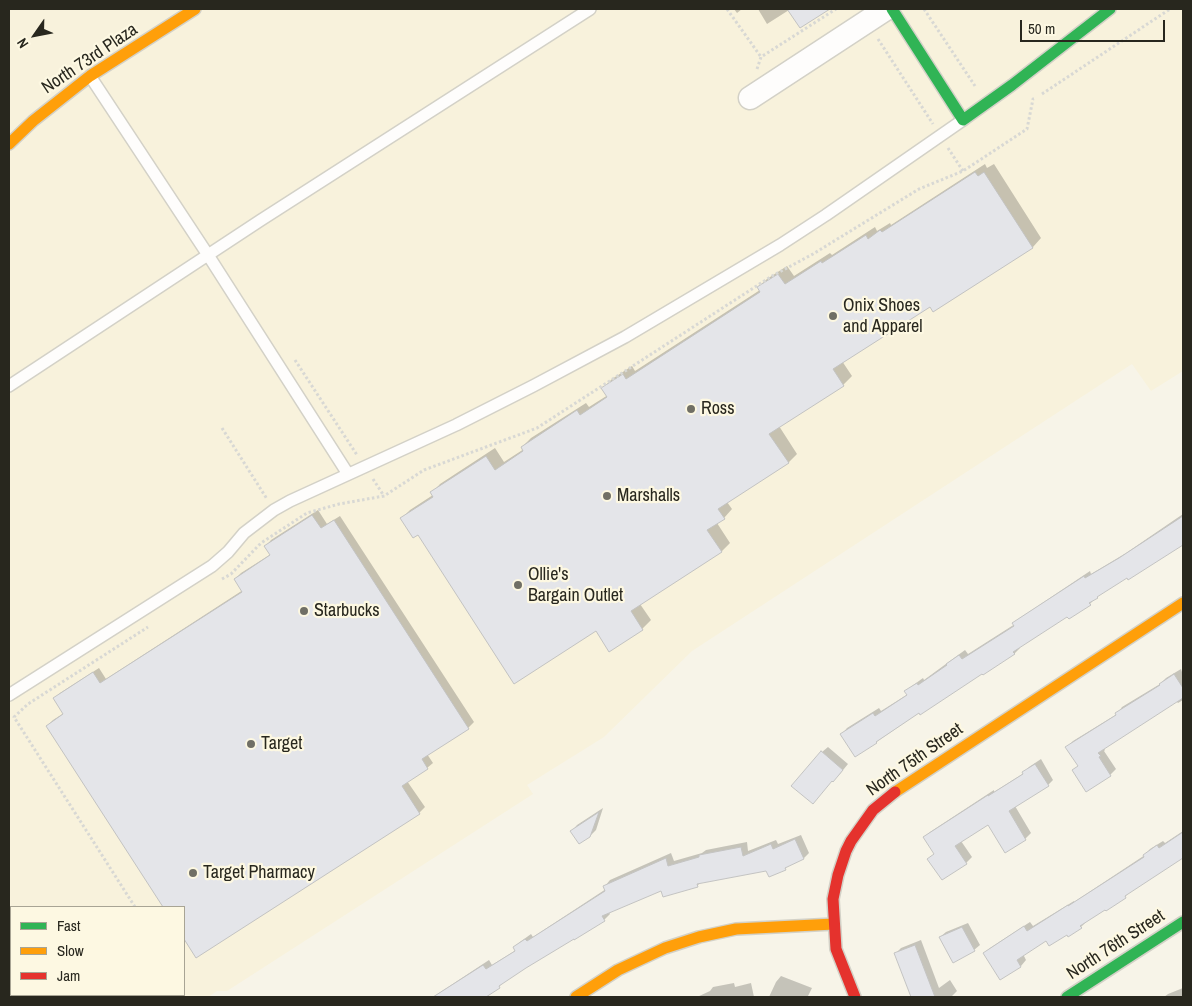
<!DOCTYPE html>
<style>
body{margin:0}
#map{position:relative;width:1192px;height:1006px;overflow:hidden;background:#f7f4e8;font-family:"Archivo Narrow",sans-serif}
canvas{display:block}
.frame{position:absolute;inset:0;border:10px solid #28271e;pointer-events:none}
.legend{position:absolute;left:10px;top:906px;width:175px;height:90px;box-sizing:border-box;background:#fdf8e2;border:1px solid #a8a494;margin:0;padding:6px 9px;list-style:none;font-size:15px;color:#28271e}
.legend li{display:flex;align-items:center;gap:10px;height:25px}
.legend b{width:25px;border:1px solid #a8a494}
.north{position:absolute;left:10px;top:10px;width:50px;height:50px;-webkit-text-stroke:4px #fdf8e2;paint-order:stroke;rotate:237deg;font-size:14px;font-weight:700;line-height:20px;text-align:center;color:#28271e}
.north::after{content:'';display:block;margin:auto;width:18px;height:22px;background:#28271e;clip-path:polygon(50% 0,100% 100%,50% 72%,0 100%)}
.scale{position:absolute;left:1020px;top:20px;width:145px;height:22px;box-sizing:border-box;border:2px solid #28271e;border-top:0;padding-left:6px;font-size:15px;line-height:18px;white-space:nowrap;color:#28271e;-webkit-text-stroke:4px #fdf8e2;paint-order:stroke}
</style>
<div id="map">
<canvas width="1192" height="1006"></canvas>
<div class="frame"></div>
<ul class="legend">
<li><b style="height:6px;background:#30b455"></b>Fast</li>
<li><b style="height:6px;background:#ff9f0a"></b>Slow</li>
<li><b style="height:6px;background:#e5322d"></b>Jam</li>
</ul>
<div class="north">N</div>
<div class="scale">50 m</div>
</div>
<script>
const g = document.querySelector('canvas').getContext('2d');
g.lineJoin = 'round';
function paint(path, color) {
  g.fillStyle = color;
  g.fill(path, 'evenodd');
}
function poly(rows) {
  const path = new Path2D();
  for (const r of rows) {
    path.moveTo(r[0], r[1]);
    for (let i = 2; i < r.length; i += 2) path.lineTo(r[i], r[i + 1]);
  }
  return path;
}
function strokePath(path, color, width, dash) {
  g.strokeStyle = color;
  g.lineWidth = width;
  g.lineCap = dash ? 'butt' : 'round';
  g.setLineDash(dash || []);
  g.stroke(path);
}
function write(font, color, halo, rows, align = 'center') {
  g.font = font + ' "Archivo Narrow",sans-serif';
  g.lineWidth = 4.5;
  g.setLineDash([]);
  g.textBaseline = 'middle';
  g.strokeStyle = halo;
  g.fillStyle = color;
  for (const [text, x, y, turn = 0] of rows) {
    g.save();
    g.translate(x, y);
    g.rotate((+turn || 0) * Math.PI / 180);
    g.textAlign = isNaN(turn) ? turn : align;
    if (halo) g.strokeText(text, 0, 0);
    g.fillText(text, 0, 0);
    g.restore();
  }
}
const built = poly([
 [9,9,1183,9,1183,371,1151,391,1132,364,692,651,604,737,527,785,533,794,227,991,217,991,208,997,44,997,43,995,184,995,184,907,11,907,11,947,9,943]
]);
const shadow = poly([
 [734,9,742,9,737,13],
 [758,9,828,9,800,27,789,10,767,24],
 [985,164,987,168,994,164,1041,238,1033,247,934,311,930,305,842,361,852,376,843,385,779,426,797,454,788,463,727,502,732,509,724,518,717,523,730,543,721,552,640,604,651,620,642,629,596,630,418,533,402,518,410,510,433,495,432,493,440,484,495,448,504,462,524,449,522,447,531,438,586,403,589,407,608,395,603,388,612,379,632,366,635,371,760,290,758,287,767,279,787,266,794,276,830,253,832,255,875,227,877,231,890,223,891,225],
 [318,510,327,524,340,516,474,722,468,728,427,754,433,763,427,768,407,781,425,807,419,813,196,956,184,937,184,907,164,907,47,726,53,720,64,713,54,699,60,693,99,668,106,679,243,590,235,579,241,573,271,554,266,546,271,540],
 [1183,514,1183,544,1100,593,1090,604,1068,615,1019,647,1020,648,1014,654,920,712,856,756,842,734,847,728,879,708,881,711,908,694,906,691,912,686,923,678,924,680,965,650,968,654,1015,624,1014,624,1020,618,1090,571,1091,574,1126,553],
 [1181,669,1182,672,1183,671,1183,700,1178,703,1176,701,1104,748,1105,750,1104,751,1116,769,1110,775,1086,790,1074,770,1079,765,1067,747,1073,741,1117,714,1122,707,1160,684,1166,678],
 [828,747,848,764,839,775,822,752],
 [1041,759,1053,780,1048,785,1015,806,1031,833,1025,839,1006,851,988,823,961,841,972,857,966,863,929,859,935,853,924,837,930,832,994,790,994,792,1024,773,1029,767],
 [603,808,596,830,590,836,572,831,577,825],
 [1183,831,1183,856,1130,891,1125,897,1087,921,1081,927,1069,935,1067,933,1046,939,1023,954,1026,960,1021,966,1001,978,985,953,990,948,1030,922,1033,926,1074,901,1074,902,1145,855,1150,849,1163,841,1165,843],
 [801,835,809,853,804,858,789,864,785,869,767,869,702,881,697,886,662,890,609,912,610,914,604,920,504,981,499,987,483,997,433,997,489,960,492,965,516,950,514,947,520,942,531,934,533,937,606,889,605,886,610,880,671,853,674,861,702,853,706,850,747,842,748,851,776,840,778,844],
 [968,923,980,945,974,950,940,937,946,932],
 [921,940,939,988,950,980,957,991,951,997,913,997,896,953,901,948],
 [781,976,812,988,808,996,811,997,769,997,776,982],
 [734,983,735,987,751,983,754,997,697,997,710,991,713,987],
 [1183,988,1183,997,1164,997,1168,994]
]);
const building = poly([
 [787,9,830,9,800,28,787,9],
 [975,172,978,176,984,172,1033,248,933,312,930,307,833,369,844,386,769,434,789,463,718,509,725,519,707,530,722,552,631,611,643,630,609,652,596,631,514,684,418,535,413,538,400,518,433,497,430,492,486,456,495,470,523,451,521,447,577,410,580,415,607,397,601,388,623,374,626,379,760,292,757,287,778,274,785,284,821,261,822,263,866,235,868,239,880,230,882,232,975,172],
 [312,515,321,528,334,520,469,729,422,759,428,769,402,786,420,814,196,958,184,939,184,907,163,907,46,726,63,714,53,698,93,672,100,683,242,592,234,579,270,555,264,546,312,515],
 [1183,516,1183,545,1128,580,1127,578,1097,597,1098,598,1089,603,1091,605,1069,619,1067,617,1013,652,1015,654,983,675,982,674,920,715,919,713,876,742,877,743,855,757,840,734,873,713,875,716,907,695,904,691,917,683,918,685,947,665,946,664,959,655,962,659,1014,626,1012,623,1084,576,1085,578,1119,558,1183,516],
 [1174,674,1183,688,1183,698,1098,753,1101,756,1099,757,1111,776,1086,792,1072,770,1078,766,1065,747,1116,715,1115,713,1160,685,1159,684,1174,674],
 [821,751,843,770,833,782,832,781,813,804,791,786,821,751],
 [1035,764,1049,786,1009,811,1026,840,1005,853,988,825,955,846,967,864,942,880,927,859,934,854,923,837,988,795,988,796,1023,774,1022,772,1035,764],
 [599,812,590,837,579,844,570,831,599,812],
 [1183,832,1183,858,1125,896,1126,898,1106,911,1105,910,1080,926,1082,928,1068,937,1067,935,1049,946,1046,941,1017,960,1021,967,1000,980,983,953,1024,926,1027,931,1068,905,1068,906,1144,857,1143,855,1157,845,1159,848,1183,832],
 [795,839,804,859,785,868,786,870,769,877,766,871,697,884,698,887,663,897,661,891,602,916,605,921,574,940,574,939,526,968,499,986,500,988,486,997,433,997,483,965,486,969,515,951,513,947,525,939,527,941,605,891,603,886,666,858,668,866,699,857,699,855,741,847,743,856,771,844,773,849,795,839],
 [962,927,975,951,953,963,939,937,962,927],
 [915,945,935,997,911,997,894,953,915,945]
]);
const path = poly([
 [727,9,761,57],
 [924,9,975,86],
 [878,39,933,124],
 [757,69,761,57,836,9],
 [1042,94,1170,9],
 [948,148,963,171],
 [295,360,357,455],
 [222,428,267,499],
 [373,479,384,496],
 [222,579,231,574,261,543,307,513,339,504,384,496,424,470,537,428,772,276,813,254,919,189,963,171,1027,129,1033,99,1034,99],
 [135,907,14,717,28,704,148,627]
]);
const lane = poly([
 [90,76,208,255,348,474],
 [9,386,261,220,590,9],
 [9,695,212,566,228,552,244,533,274,510,290,501,456,425,533,386,625,337,780,245,826,215,963,120]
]);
const street = poly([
 [750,98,886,9]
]);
const fast = poly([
 [892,9,963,120,1012,85,1110,9],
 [1067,997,1183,922]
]);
const slow = poly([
 [9,144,33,121,90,76,195,9],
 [895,792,1183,603],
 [576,997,618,970,665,948,699,937,736,929,834,924]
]);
const jam = poly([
 [855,997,836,949,833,899,838,875,846,851,851,841,873,810,895,792]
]);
const markers = [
 [833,316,5,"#706f65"],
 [691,409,5,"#706f65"],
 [607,496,5,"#706f65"],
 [518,585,5,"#706f65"],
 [304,611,5,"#706f65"],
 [251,744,5,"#706f65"],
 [193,873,5,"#706f65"]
];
const streetNames = [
 ["North 73rd Plaza",90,59,-34],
 ["North 75th Street",915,760,-35],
 ["North 76th Street",1116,945,-33]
];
const poiNames = [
 ["Onix Shoes",843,306],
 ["and Apparel",843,327],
 ["Ross",701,409],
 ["Marshalls",617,496],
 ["Ollie's",528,575],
 ["Bargain Outlet",528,596],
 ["Starbucks",314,611],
 ["Target",261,744],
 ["Target Pharmacy",203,873]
];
paint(built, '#f8f2dc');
paint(shadow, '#0003');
paint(building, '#e4e5e9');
strokePath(building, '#c3c3c2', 1);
strokePath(lane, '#d3d1c7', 14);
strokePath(street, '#d3d1c7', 25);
strokePath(fast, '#d3d1c7', 14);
strokePath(slow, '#d3d1c7', 14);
strokePath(jam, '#d3d1c7', 14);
strokePath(path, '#d8d8d4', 3, [2.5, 2.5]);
strokePath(lane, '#fefdfc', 11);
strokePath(street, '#fefdfc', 22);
strokePath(fast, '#30b455', 11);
strokePath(slow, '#ff9f0a', 11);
strokePath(jam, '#e5322d', 11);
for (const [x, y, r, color] of markers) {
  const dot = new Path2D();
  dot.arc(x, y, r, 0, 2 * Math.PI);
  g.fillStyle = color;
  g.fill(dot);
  strokePath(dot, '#fdf8e2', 2);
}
write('18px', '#28271e', '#fdf8e2', streetNames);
write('18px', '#28271e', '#fdf8e2', poiNames, 'left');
</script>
